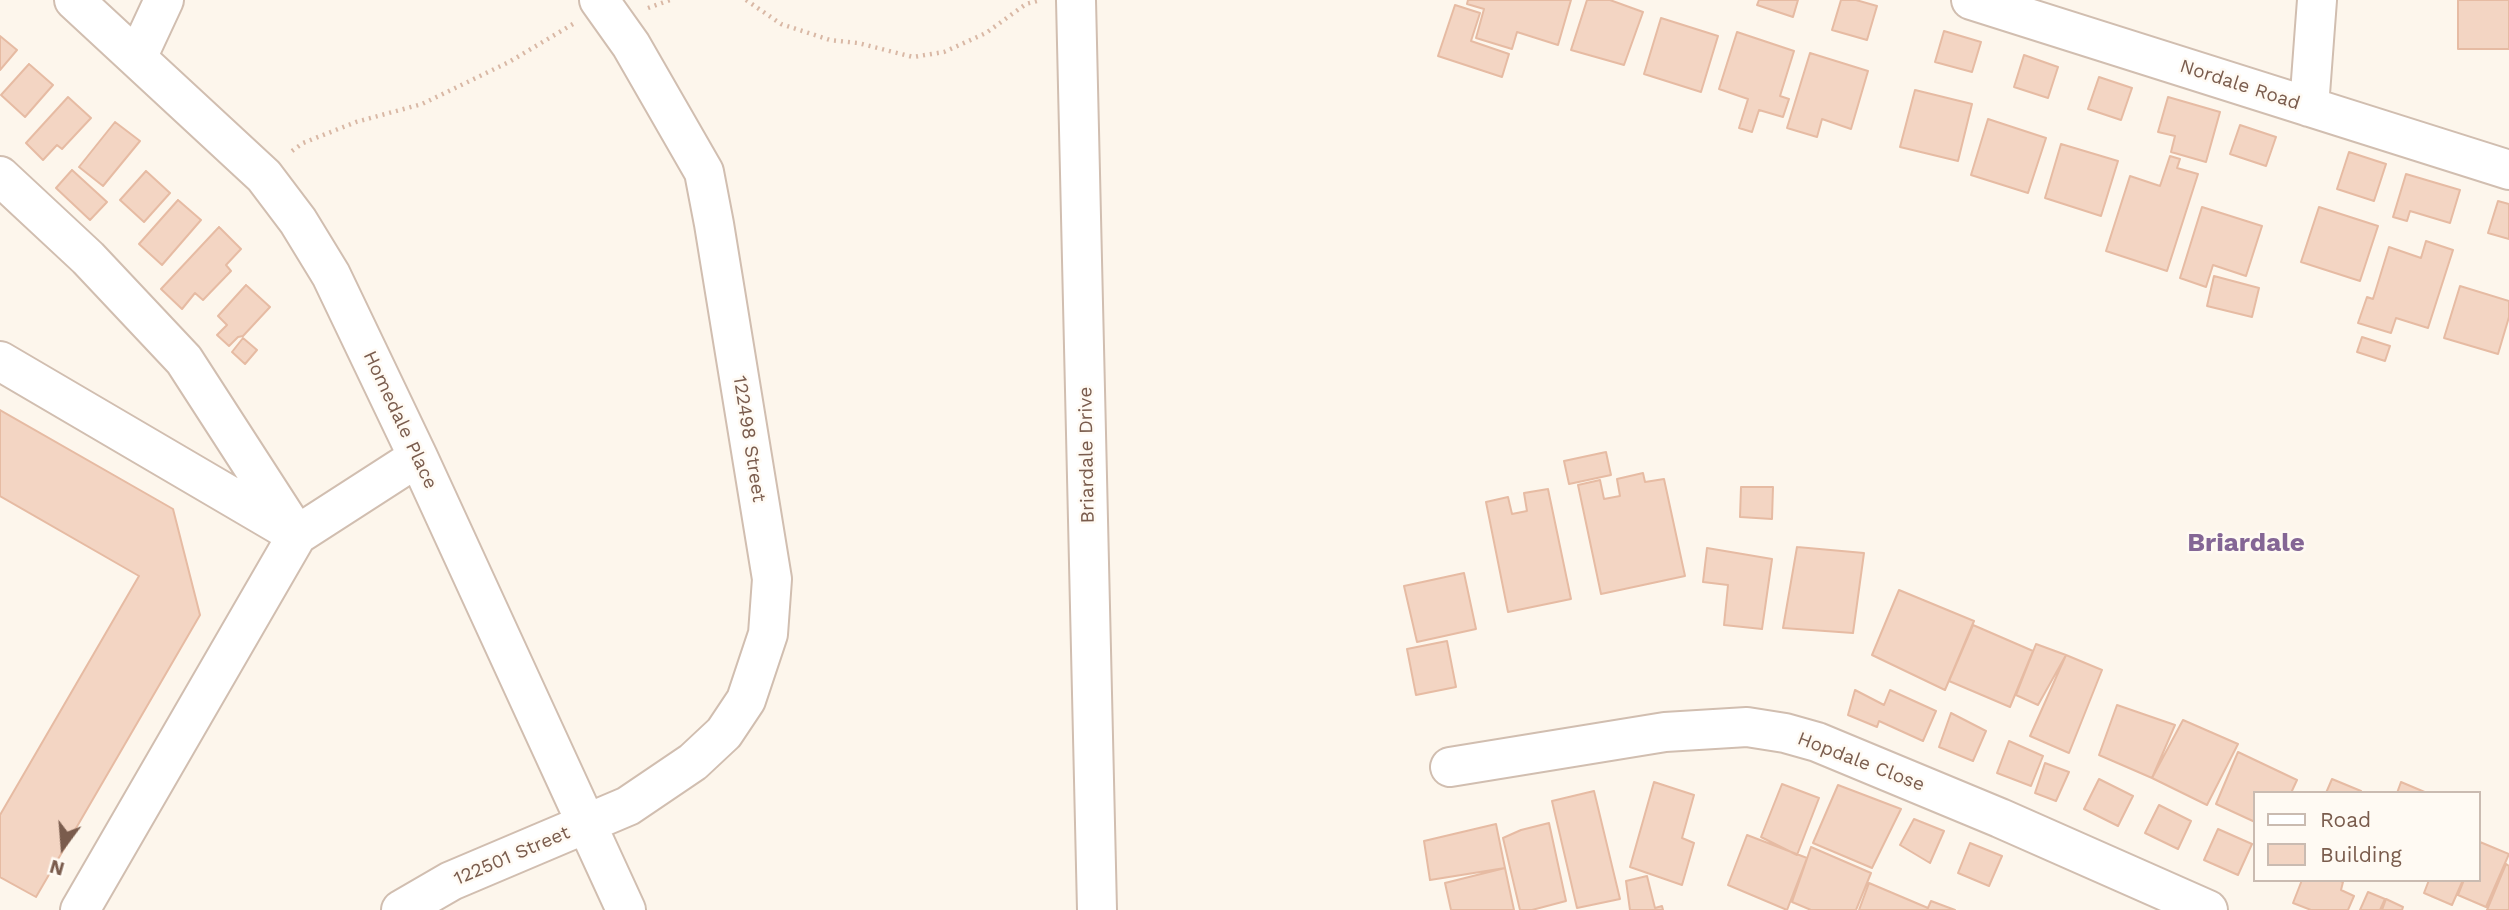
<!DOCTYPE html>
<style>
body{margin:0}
#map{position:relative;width:2509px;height:910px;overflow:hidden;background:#fdf6ec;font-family:"Work Sans",sans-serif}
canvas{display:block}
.legend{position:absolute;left:2253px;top:791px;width:228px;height:91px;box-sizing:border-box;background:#fffaf3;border:2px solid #cabbb1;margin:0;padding:9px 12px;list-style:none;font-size:21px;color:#7a5c4d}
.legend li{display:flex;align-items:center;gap:14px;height:35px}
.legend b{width:35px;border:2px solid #cabbb1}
.north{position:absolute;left:28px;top:812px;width:70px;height:70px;-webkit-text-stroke:5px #fffaf3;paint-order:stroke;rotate:196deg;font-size:19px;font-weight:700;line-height:28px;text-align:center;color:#7a5c4d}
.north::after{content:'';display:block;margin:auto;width:24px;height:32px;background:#7a5c4d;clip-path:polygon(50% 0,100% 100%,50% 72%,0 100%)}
</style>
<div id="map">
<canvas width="2509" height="910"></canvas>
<ul class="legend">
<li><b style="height:9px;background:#fff"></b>Road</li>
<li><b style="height:19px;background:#f3d5c3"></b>Building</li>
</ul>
<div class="north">N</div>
</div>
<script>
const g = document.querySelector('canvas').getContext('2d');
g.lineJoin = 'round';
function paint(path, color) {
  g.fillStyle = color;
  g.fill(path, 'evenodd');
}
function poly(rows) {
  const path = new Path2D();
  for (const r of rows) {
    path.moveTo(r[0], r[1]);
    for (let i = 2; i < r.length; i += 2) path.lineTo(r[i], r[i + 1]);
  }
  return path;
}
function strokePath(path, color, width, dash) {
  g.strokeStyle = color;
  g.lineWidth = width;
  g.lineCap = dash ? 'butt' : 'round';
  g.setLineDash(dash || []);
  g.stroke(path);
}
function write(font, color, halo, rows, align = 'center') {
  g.font = font + ' "Work Sans",sans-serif';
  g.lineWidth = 5;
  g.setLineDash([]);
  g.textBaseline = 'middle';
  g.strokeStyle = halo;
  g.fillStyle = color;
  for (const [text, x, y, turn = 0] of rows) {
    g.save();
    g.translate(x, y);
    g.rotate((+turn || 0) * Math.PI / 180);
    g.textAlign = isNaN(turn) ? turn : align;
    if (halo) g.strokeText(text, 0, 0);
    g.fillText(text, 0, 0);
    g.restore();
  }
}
const building = poly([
 [1468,0,1571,0,1558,45,1517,32,1512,49,1476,38,1484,9,1467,4,1468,0],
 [1587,0,1610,0,1643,12,1624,65,1571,50,1587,0],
 [1759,0,1798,0,1793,17,1757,5,1759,0],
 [1841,0,1856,0,1877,6,1867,40,1832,30,1841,0],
 [2458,0,2509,0,2509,49,2458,49,2458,0],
 [1455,5,1480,13,1471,41,1509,54,1502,77,1438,56,1455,5],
 [1661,18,1718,36,1701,92,1644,74,1661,18],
 [1944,31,1981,42,1972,72,1935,62,1944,31],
 [1737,32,1794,51,1780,96,1789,99,1783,117,1759,110,1752,132,1739,128,1748,99,1719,89,1737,32],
 [0,36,17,50,0,70,0,36],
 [1810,53,1868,71,1851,129,1822,119,1817,137,1787,128,1810,53],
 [2024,55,2058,67,2048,98,2014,87,2024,55],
 [29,64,53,85,25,117,1,95,29,64],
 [2099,77,2132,88,2121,120,2088,109,2099,77],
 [1915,90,1972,104,1958,161,1900,147,1915,90],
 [68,97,91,118,62,149,57,145,43,160,26,143,68,97],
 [2168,97,2220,112,2206,162,2171,152,2175,136,2158,132,2168,97],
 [1988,119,2046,138,2028,193,1971,175,1988,119],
 [115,122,140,141,103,186,79,167,115,122],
 [2240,125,2276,137,2266,166,2230,154,2240,125],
 [2061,144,2118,161,2101,216,2045,198,2061,144],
 [2349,152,2386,164,2374,201,2337,189,2349,152],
 [2170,156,2180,159,2177,168,2198,174,2167,271,2106,251,2130,176,2160,186,2170,156],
 [72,170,107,202,90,220,56,188,72,170],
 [146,171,170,193,144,222,120,200,146,171],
 [2406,174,2460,190,2450,223,2410,211,2407,221,2393,217,2406,174],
 [178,200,201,220,162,265,139,244,178,200],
 [2498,201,2509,204,2509,239,2488,233,2498,201],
 [2202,207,2262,226,2246,276,2213,265,2206,287,2180,278,2202,207],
 [2319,207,2378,226,2360,281,2301,262,2319,207],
 [219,227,241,249,226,265,231,271,203,300,195,293,182,309,161,289,219,227],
 [2426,241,2453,250,2428,328,2396,318,2391,333,2358,323,2367,297,2373,299,2389,247,2421,258,2426,241],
 [2214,276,2259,288,2252,317,2207,306,2214,276],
 [246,285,270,307,243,336,238,337,229,346,217,335,227,325,218,316,246,285],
 [2460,286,2509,301,2509,317,2498,354,2444,338,2460,286],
 [2362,337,2390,346,2385,361,2357,352,2362,337],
 [243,338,257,350,245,364,232,352,243,338],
 [0,410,173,509,200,615,36,897,0,877,0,815,139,576,0,496,0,410],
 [1606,452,1611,475,1569,484,1564,461,1606,452],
 [1643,473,1645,482,1664,479,1685,576,1601,594,1578,485,1600,480,1604,499,1620,496,1617,479,1643,473],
 [1741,487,1773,487,1772,519,1740,517,1741,487],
 [1548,489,1571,599,1508,612,1486,502,1508,497,1512,514,1527,511,1524,493,1548,489],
 [1797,547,1864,553,1853,633,1783,628,1797,547],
 [1707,548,1772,559,1762,629,1724,625,1728,585,1703,582,1707,548],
 [1464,573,1476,629,1417,642,1404,586,1464,573],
 [1899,590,1974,621,1945,690,1872,655,1899,590],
 [1973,625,2033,651,2010,707,1949,681,1973,625],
 [1447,641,1456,687,1416,695,1407,649,1447,641],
 [2036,644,2066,655,2038,705,2016,695,2036,644],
 [2066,655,2102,670,2069,753,2030,736,2066,655],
 [1855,690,1884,705,1890,690,1936,711,1923,741,1879,721,1877,727,1848,715,1855,690],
 [2117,705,2175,725,2152,778,2099,755,2117,705],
 [1951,713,1986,731,1973,761,1939,747,1951,713],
 [2183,720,2238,744,2207,805,2152,778,2183,720],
 [2009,741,2043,756,2031,786,1997,773,2009,741],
 [2238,752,2297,780,2291,793,2255,793,2255,822,2216,804,2238,752],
 [2045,763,2069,772,2056,801,2035,793,2045,763],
 [2099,779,2133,796,2118,826,2084,809,2099,779],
 [2332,779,2361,791,2360,793,2326,793,2332,779],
 [1654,782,1694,795,1682,838,1694,843,1682,885,1630,867,1654,782],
 [2401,782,2427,793,2397,793,2401,782],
 [1782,784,1819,798,1797,855,1761,837,1782,784],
 [1838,785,1901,809,1872,868,1813,843,1838,785],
 [1594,791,1620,899,1577,908,1552,801,1594,791],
 [2159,805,2191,821,2178,849,2145,833,2159,805],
 [1914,819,1944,831,1930,863,1900,845,1914,819],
 [1549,823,1566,901,1532,910,1520,910,1503,838,1521,830,1549,823],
 [1496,824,1505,868,1430,880,1424,841,1496,824],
 [2218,829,2252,844,2238,875,2204,860,2218,829],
 [1747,835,1807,858,1787,910,1728,885,1747,835],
 [2480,842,2509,854,2486,907,2458,895,2464,880,2479,880,2480,842],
 [1970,843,2002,856,1989,886,1958,873,1970,843],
 [1811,847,1871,873,1856,910,1811,910,1792,902,1811,847],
 [2506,864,2509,866,2509,910,2487,910,2506,864],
 [1505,868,1514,910,1451,910,1445,883,1505,868],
 [1647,876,1655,908,1662,906,1663,910,1630,910,1626,881,1647,876],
 [2302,880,2338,880,2343,882,2341,890,2354,896,2348,910,2311,910,2293,903,2302,880],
 [2429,880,2463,880,2452,905,2424,893,2429,880],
 [1869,883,1928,908,1927,910,1859,910,1869,883],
 [2368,892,2385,899,2380,910,2360,910,2368,892],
 [2386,899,2403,907,2402,910,2382,910,2386,899],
 [1931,901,1955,910,1927,910,1931,901]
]);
const path = poly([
 [746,0,781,24,830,40,858,43,913,57,944,52,986,33,1026,4,1041,0],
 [648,8,670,0],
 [292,151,303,143,356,122,422,104,509,62,573,24]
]);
const minor = poly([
 [74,0,264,176,298,221,331,275,418,457,626,910],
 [1076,0,1097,910],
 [1971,0,2509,170],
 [137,58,164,0],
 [2309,107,2317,0],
 [0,176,88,258,184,360,297,535],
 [0,361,290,531],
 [1450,767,1665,732,1747,727,1785,733,1817,742,2000,818,2208,910],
 [80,910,297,535,418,457],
 [401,910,451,881,628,806,693,762,724,733,746,700,768,634,772,579,714,224,704,172,631,45,599,0]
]);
const streetNames = [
 ["Nordale Road",2240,85,18],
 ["Homedale Place",400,420,65],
 ["122498 Street",749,439,81],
 ["Briardale Drive",1087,455,-91],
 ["Hopdale Close",1861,762,21],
 ["122501 Street",512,856,-23]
];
const districtNames = [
 ["Briardale",2246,543]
];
paint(building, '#f3d5c3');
strokePath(building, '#e6bba3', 2);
strokePath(minor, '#d1beb0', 42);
strokePath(path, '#d9b8a5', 4.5, [2, 5]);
strokePath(minor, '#fff', 38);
write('19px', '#7a5c4d', '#fffaf3', streetNames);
write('bold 26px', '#846695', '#fffaf3', districtNames);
</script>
